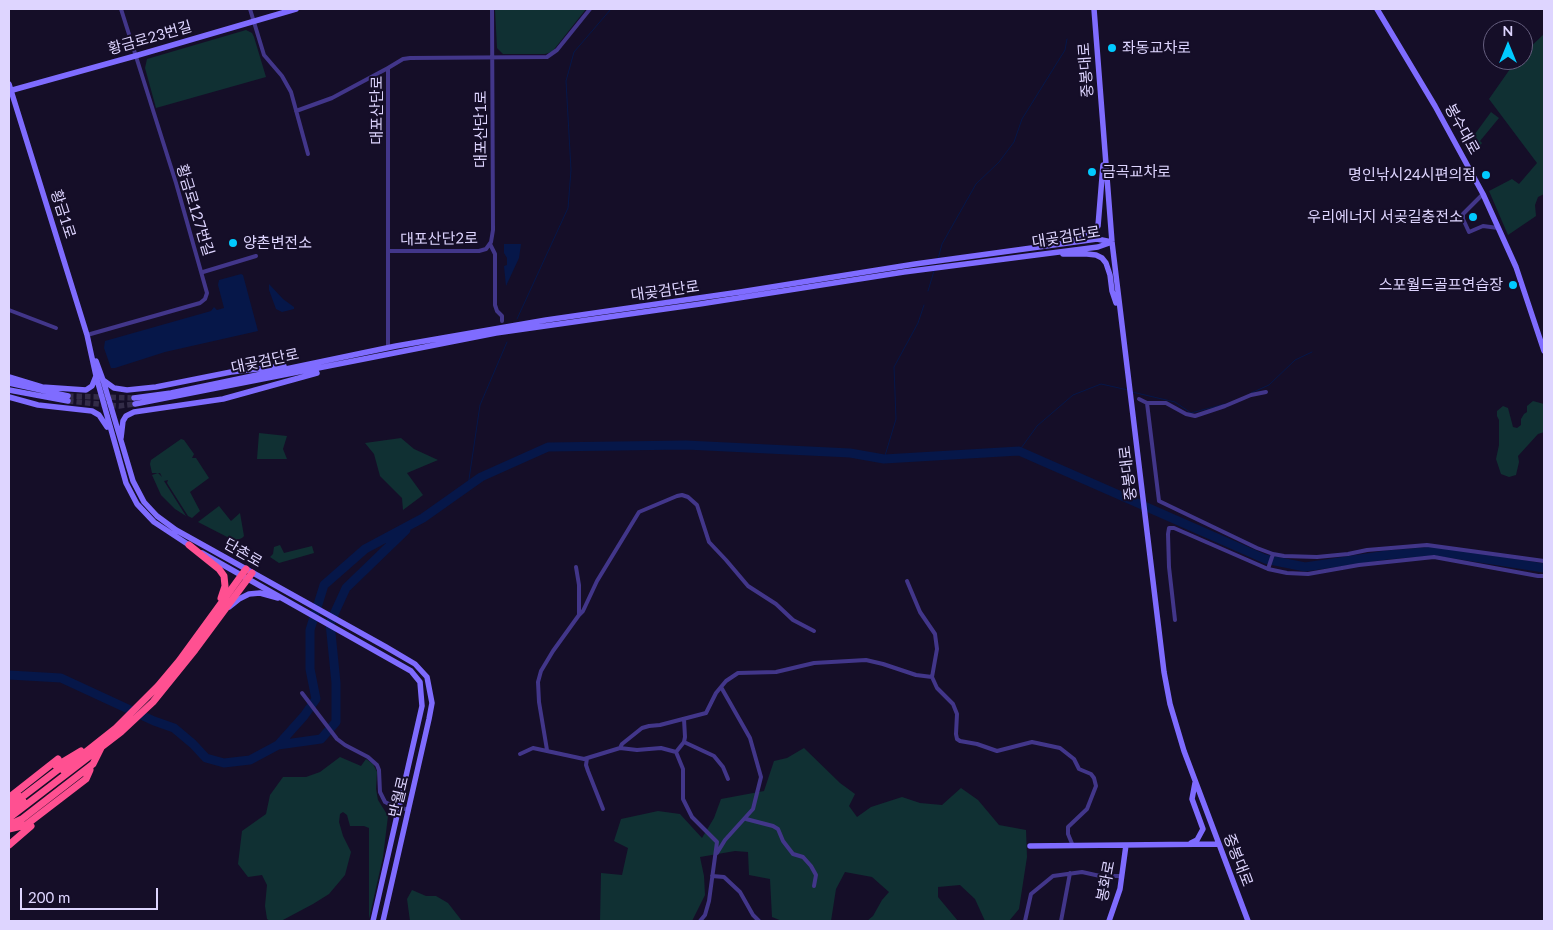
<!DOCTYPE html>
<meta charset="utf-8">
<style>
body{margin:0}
#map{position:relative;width:1553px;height:930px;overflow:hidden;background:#150e28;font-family:Lato,sans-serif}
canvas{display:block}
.frame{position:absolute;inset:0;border:10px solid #ded5ff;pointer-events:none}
.north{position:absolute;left:1483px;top:20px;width:50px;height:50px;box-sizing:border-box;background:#150e28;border:1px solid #655e7e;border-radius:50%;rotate:0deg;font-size:14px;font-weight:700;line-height:20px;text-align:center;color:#ded5ff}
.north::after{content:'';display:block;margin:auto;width:18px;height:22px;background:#01caff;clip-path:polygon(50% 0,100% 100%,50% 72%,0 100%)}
.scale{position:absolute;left:20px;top:888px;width:138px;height:22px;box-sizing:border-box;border:2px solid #ded5ff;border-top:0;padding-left:6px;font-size:15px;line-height:18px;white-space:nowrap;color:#ded5ff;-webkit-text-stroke:4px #150e28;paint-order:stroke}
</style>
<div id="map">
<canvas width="1553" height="930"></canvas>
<div class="frame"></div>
<div class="north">N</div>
<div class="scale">200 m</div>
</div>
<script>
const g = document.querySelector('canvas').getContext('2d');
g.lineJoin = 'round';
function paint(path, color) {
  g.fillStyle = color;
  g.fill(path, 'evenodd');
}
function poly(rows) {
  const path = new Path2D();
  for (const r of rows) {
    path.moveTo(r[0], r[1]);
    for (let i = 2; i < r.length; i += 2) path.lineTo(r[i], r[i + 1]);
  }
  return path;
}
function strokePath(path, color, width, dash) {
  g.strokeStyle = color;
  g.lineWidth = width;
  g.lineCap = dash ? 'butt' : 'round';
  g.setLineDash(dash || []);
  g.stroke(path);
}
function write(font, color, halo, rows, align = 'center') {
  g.font = font + ' Lato,"Noto Sans KR",sans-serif';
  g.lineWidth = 4;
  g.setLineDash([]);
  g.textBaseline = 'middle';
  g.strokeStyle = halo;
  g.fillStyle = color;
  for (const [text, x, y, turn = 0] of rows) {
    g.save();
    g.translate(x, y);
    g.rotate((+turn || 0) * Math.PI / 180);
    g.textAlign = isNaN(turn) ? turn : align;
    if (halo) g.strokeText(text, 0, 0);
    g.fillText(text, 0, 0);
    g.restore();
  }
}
const green = poly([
 [495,9,586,9,552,52,545,54,503,54,497,48],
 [246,30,252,33,254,37,266,77,156,108,145,68,147,59],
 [1544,34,1544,194,1538,197,1535,205,1536,216,1508,235,1489,191,1512,179,1519,184,1537,163,1489,99,1510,69,1518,60,1523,60,1523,54],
 [1491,112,1499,118,1480,141,1482,143,1474,154,1468,150,1475,140,1472,138],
 [1533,401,1544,404,1544,432,1538,434,1518,456,1519,462,1516,475,1509,477,1501,474,1496,459,1499,445,1499,420,1497,416,1497,411,1503,406,1508,408,1513,427,1517,428,1521,425,1521,419,1524,414,1527,412,1527,406],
 [259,433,287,436,283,449,287,459,257,459],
 [401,438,414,449,438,460,407,473,423,495,403,510,402,498,380,476,374,454,365,443],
 [181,439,184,440,194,454,192,458,196,458,209,478,190,492,200,511,192,518,188,516,167,483,168,480,164,481,186,516,175,509,161,495,152,475,158,473,162,477,160,473,152,473,150,464,151,460],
 [219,506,231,521,240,513,244,536,242,538,235,541,198,522],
 [280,545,284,553,312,546,314,553,279,563,270,557,273,554,274,547],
 [804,748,840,783,855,794,849,806,857,817,871,807,902,797,920,803,942,805,961,788,978,800,999,825,1026,830,1027,857,1019,909,1009,921,985,921,975,899,960,885,938,887,938,897,958,921,867,921,873,916,882,900,889,892,872,877,845,872,836,889,831,921,782,921,772,917,770,879,749,875,748,852,735,851,700,857,704,876,705,895,692,921,600,921,601,873,622,875,628,848,614,841,621,819,658,811,680,814,702,838,714,818,721,799,764,791,774,761,787,758],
 [340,757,361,766,366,759,373,764,377,772,376,789,378,800,388,816,383,857,369,919,369,828,364,826,350,826,347,815,343,812,340,814,339,822,343,836,351,852,345,875,329,894,313,904,281,921,270,921,267,919,265,906,267,885,262,875,248,877,238,864,242,831,266,814,270,795,283,777,306,777,320,772],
 [412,890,426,896,436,896,448,903,462,921,410,921,407,899]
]);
const water = poly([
 [504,244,521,244,519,258,506,286,504,266,507,265,507,258,504,253],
 [241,274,243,275,258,331,165,352,115,368,111,368,104,348,105,341,211,311,214,307,217,310,224,308,218,285,219,280],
 [269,284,283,299,294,307,294,309,282,312,276,309,269,290]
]);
const stream = poly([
 [938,259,942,244,976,184,999,162,1014,142,1022,119,1065,50,1067,39],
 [928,291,934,271],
 [517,319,568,208,571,170,566,81,574,52,611,9],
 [1132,392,1175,402,1191,413,1225,404],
 [1251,393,1269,385,1295,360,1312,352],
 [1019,451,1037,426,1073,395,1101,384,1128,390],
 [884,459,896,419,894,367,918,323,924,305],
 [468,486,480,405,507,342]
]);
const river = poly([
 [9,675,61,678,154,721,174,728,193,744,206,758,224,763,250,760,278,745,304,716,316,699,310,669,310,630,324,585,365,549,423,518,481,477,548,447,686,445,850,453,884,459,1019,451,1265,559,1305,567,1387,555,1435,551,1544,568],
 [278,745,321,739,336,722,336,683,330,623,346,588,406,530]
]);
const secondaryTunnel = poly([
 [68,396,134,398],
 [68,401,119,406,135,404]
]);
const street = poly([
 [250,9,264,55,282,76,291,92,308,154],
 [296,111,332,98,388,68],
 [1483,194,1463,214,1463,219,1469,232,1483,226,1498,228],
 [490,244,495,254,495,305,497,311,502,316,502,321],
 [389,251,479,251,486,249,491,242,493,230,492,9],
 [203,272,256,256],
 [9,310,56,328],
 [87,335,200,303,205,299,207,293,176,183,121,9],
 [388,348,388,68,403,59,410,58,547,57,557,50,590,9],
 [1139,399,1147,403,1159,501,1257,548,1273,554,1284,556,1317,557,1348,554,1367,550,1427,545,1544,561],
 [1147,403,1166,403,1186,414,1195,416,1225,406,1251,395,1266,392],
 [1273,554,1268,569,1287,573,1308,574,1359,565,1434,557,1538,576,1544,576],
 [907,581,920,612,935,634,937,649,932,677,937,688,953,704,957,714,956,734,957,739,960,741,977,744,997,751,1032,742,1060,748,1074,759,1079,769,1091,774,1094,778,1096,786,1087,809,1068,827,1068,834,1073,846],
 [579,615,583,611,597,581,639,512,677,496,682,495,688,497,697,505,709,542,726,560,748,586,776,604,793,620,814,631],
 [1175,620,1169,567,1168,534,1169,528,1174,528,1268,569],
 [302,693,337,739,345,745,368,757,377,765,379,770,380,792,385,802,391,805,409,810],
 [684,742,714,756,723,767,728,779],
 [620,748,622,744,642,728,649,726,660,725,706,713,716,693,726,681,738,673,776,672,814,663,866,660,883,664,916,675,932,677],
 [547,750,539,702,538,682,541,671,553,651,579,615,579,585,576,567],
 [676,752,684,742,685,737,684,719],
 [520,754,533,748,584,759,620,748,637,750,661,748,676,752,683,769,683,799,692,817,717,842,709,901,705,915,700,921],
 [587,758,586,765,588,771,603,809],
 [746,819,773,826,778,829,783,841,793,854,803,857,811,866,816,875,814,886],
 [717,853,725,840,753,809,761,777,750,738,721,687],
 [712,876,724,877,740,892,753,915,759,921],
 [1025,921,1031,894,1053,876,1082,872,1100,876,1122,876],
 [1061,921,1070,873]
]);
const secondary = poly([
 [1094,9,1112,242,1164,672,1170,704,1184,751,1248,921],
 [1377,9,1435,106,1483,194,1516,267,1544,351],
 [9,84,87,335,96,376,126,483,137,504,154,522,192,547],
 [9,91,135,56,296,9],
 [1076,239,1092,233,1098,226,1103,165],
 [1063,254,1087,254,1096,255,1102,258,1106,263,1110,275,1112,291,1116,303],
 [96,361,103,380,133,481,144,502,157,516,176,530,386,647,415,664,427,677,432,703,429,719,383,921],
 [9,377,42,387,86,390,92,386,96,376],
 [103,380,114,388,127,390,156,387,231,372,284,366],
 [9,383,68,396],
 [9,390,68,401],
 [9,397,38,405,92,411,99,415,107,427],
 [134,398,171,393,396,346,546,320,740,292,915,264,1097,239,1112,242],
 [135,404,496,333,700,304,904,272,1098,247,1112,242],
 [121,438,123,421,126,416,134,412,223,399,317,373],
 [202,553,411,671,420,682,422,706,373,921],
 [229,607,239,599,249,594,260,593,278,598],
 [1191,843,1197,840,1203,829,1192,799,1195,783],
 [1030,846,1218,844],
 [1109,921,1120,889,1126,845]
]);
const highway = poly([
 [189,545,219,569,224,576,225,586,221,598],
 [56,766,81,751],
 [63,770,116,728,158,686,179,661,246,569],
 [11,796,58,759],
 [17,801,64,765],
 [9,804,18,795],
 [9,811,23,801],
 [9,818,121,732,153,702,195,650,252,573],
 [9,825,22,819,93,764,101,748],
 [9,829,26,825,86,779,90,770],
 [9,845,31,826]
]);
const markers = [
 [1112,48,5,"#01caff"],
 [1092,172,5,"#01caff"],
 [1486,175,5,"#01caff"],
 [1473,217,5,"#01caff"],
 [233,243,5,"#01caff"],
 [1513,285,5,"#01caff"]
];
const streetNames = [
 ["황금로23번길",150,38,-16],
 ["중봉대로",1086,70,-94],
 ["대포산단로",377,110,-90],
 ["대포산단1로",481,129,-90],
 ["봉수대로",1462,129,61],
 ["황금로127번길",195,210,73],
 ["황금1로",63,214,72],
 ["대곶검단로",1066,237,-9],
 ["대포산단2로",439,239,-1],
 ["대곶검단로",665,291,-8],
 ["대곶검단로",265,361,-12],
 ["중봉대로",1128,473,-97],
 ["단촌로",243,553,30],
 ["반월로",399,797,-77],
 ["중봉대로",1238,860,69],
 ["봉화로",1106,881,-79]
];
const poiNames = [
 ["좌동교차로",1122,48],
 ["금곡교차로",1102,172],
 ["명인낚시24시편의점",1476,175,"right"],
 ["우리에너지 서곶길충전소",1463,217,"right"],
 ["양촌변전소",243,243],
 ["스포월드골프연습장",1503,285,"right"]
];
paint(green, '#103033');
paint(water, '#061749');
strokePath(stream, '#061749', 1);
strokePath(river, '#061749', 9);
strokePath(secondaryTunnel, '#332c48', 5.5, [5.5, 3]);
strokePath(street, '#42368a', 4);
strokePath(secondary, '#7f6cff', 5.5);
strokePath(highway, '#ff5091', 7);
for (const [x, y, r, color] of markers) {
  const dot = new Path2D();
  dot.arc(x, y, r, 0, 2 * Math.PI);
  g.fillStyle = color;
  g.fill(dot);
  strokePath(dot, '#150e28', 2);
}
write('15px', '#ded5ff', '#150e28', streetNames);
write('15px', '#ded5ff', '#150e28', poiNames, 'left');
</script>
